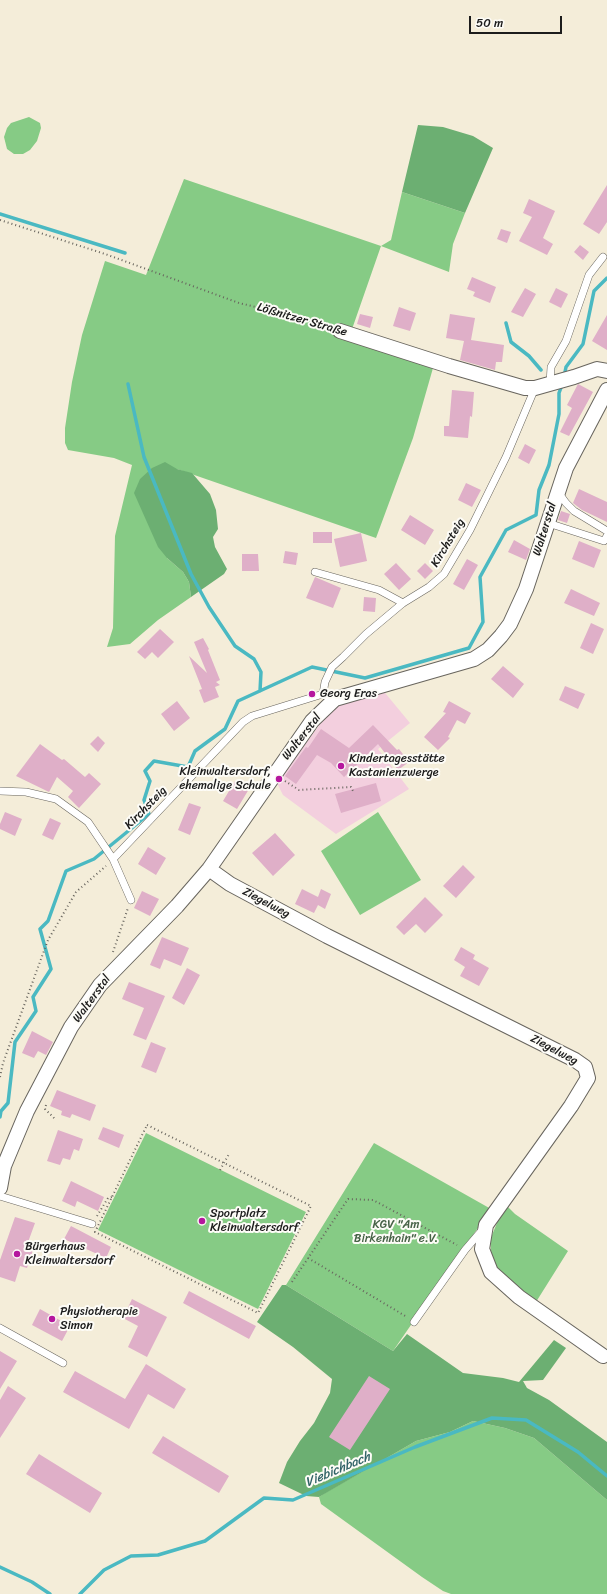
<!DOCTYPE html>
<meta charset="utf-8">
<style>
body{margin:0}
#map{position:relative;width:607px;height:1594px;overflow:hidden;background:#f4edd9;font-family:Sriracha,sans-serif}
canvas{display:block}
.scale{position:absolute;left:469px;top:16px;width:93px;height:18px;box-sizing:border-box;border:2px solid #1c1c1c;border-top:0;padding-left:5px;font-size:12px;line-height:14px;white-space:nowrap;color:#1c1c1c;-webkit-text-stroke:3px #fdfcf7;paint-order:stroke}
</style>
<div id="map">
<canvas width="607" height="1594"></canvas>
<div class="scale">50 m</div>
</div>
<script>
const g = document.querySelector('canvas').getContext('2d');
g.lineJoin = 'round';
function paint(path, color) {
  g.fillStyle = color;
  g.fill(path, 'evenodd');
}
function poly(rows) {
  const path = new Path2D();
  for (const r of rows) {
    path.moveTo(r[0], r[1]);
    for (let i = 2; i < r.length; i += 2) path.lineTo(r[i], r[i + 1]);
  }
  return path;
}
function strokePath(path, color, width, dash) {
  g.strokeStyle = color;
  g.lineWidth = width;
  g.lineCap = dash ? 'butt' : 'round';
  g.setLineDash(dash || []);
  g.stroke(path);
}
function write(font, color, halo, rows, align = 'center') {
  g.font = font + ' Sriracha,sans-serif';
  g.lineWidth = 4;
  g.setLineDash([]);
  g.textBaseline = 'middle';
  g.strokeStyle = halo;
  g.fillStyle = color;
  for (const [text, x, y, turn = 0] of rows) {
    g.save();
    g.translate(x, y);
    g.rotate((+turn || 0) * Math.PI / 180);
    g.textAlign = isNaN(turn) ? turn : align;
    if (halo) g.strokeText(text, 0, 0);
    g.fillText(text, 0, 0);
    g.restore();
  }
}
const built = poly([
 [381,688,410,723,378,749,409,789,336,834,283,795,277,783,336,702]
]);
const green = poly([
 [29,117,40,123,41,128,37,141,30,150,23,154,14,154,7,149,4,137,7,128,11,123],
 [184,179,381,246,391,240,402,192,465,213,453,244,449,272,381,246,351,332,433,368,413,438,376,538,177,469,167,558,183,572,189,582,191,597,158,620,130,644,107,647,113,628,115,536,132,465,114,458,68,450,65,443,65,428,72,382,82,335,105,261,146,275],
 [378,812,421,880,360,915,321,851],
 [146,1133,306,1212,258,1309,98,1230],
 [374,1143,491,1209,393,1351,286,1285],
 [507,1206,515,1214,568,1251,536,1302,497,1270,492,1260,490,1240,499,1218],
 [473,1421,505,1428,534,1438,607,1500,607,1594,451,1594,443,1591,422,1577,321,1504,319,1497,325,1493,416,1441,450,1432]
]);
const forest = poly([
 [418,125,443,127,473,136,493,148,465,213,402,192],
 [165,462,177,469,192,473,210,494,216,510,218,529,213,537,215,547,227,569,224,574,191,597,189,582,183,572,167,558,158,547,134,493,140,479,152,468],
 [282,1285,286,1285,393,1351,407,1334,463,1373,503,1378,519,1382,554,1340,566,1348,543,1380,523,1381,527,1388,549,1400,607,1442,607,1500,534,1438,505,1428,473,1421,450,1432,416,1441,319,1497,306,1496,279,1483,287,1462,300,1441,314,1423,330,1393,332,1379,293,1347,257,1322]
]);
const stream = poly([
 [0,214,125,253],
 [506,323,511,342,529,356,541,370],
 [564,377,566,367,583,344,594,291,607,278],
 [128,384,144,457,191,574,209,607,235,646,254,659,261,672,260,691],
 [0,1117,1,1111,8,1103,15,1042,36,1011,33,997,51,969,40,929,48,921,66,871,94,859,149,814,144,800,150,781,145,771,154,761,188,767,195,751,225,729,238,701,312,667,365,678,469,648,483,622,480,577,506,530,536,515,539,490,549,465,559,414,559,393,562,385],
 [0,1567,32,1582,50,1594],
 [80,1594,104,1570,131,1556,158,1555,205,1541,264,1498,293,1500,415,1447,492,1418,526,1420,578,1452,607,1476]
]);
const building = poly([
 [607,185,607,222,599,234,583,224],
 [529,199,555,211,543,238,553,244,547,255,519,241,532,217,523,213],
 [501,229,511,232,507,243,497,239],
 [580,245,589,252,583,260,574,252],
 [472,277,496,287,490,303,473,296,475,292,467,289],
 [525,288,536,294,523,317,511,312],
 [556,288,568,294,561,308,549,302],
 [399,307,416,313,410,331,393,326],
 [360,314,373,317,370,328,357,324],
 [450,314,475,318,471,340,504,345,502,362,496,362,495,370,460,360,464,341,446,338],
 [607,315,607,350,592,341],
 [578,384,593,392,569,436,560,432,572,408,567,405],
 [452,390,474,392,472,417,470,416,468,438,444,436,444,426,449,426],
 [525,444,536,450,529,464,518,458],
 [466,483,481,490,472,507,458,500],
 [579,489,607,502,607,522,582,510,573,503],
 [561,511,570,514,567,523,558,520],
 [410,515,434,530,425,545,401,530],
 [313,532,332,532,332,543,313,543],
 [361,533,367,561,340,567,334,539],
 [514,540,530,549,526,560,508,552],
 [579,541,601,550,594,568,572,559],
 [285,551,298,553,296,565,283,563],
 [242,554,258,554,259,571,242,571],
 [467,559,478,565,464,590,453,584],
 [396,563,411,579,399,590,384,574],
 [425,563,433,571,425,579,417,571],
 [315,577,341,588,333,608,306,598],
 [571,589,600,603,594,616,564,603],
 [364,597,376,598,375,612,363,611],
 [591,623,604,629,593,654,580,648],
 [160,629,174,642,158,658,152,652,145,659,137,652],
 [203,638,209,649,208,650,220,680,216,682,220,685,215,687,219,697,204,703,199,690,202,689,189,656,207,673,194,642],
 [503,666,524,684,513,698,491,679],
 [565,686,585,694,578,709,559,700],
 [177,701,190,718,174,731,161,714],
 [449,701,471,713,465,724,457,720,448,737,450,738,438,750,424,737,446,713,443,712],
 [373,725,397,750,399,749,409,762,398,770,378,744,344,777,331,763,317,755,296,784,285,776,306,747,308,748,321,729,349,748],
 [98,736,105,743,98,752,90,744],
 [40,744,62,760,64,759,85,777,89,773,101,784,79,808,68,797,73,791,57,777,49,792,16,776],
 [235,781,249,789,237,809,223,801],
 [376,783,381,801,341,813,335,794],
 [189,803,201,807,190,835,178,830],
 [5,812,22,819,15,836,0,829,0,824],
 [50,818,61,823,53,840,42,835],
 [275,833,295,855,273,876,252,853],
 [148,847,166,858,156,875,138,864],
 [463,865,475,877,456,898,443,886],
 [302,889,318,897,321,889,331,894,325,909,318,905,314,913,295,904],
 [142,891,159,899,150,916,134,908],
 [425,897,443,915,425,933,416,924,404,935,396,927],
 [162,937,189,948,181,966,164,959,160,969,150,965],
 [461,947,475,955,473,959,489,968,479,986,460,976,465,967,454,960],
 [187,968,200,975,184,1005,172,998],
 [129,982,165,996,146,1040,133,1035,144,1008,122,999],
 [32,1031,53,1042,46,1055,38,1051,34,1058,22,1053],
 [151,1042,166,1048,156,1073,141,1067],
 [57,1090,96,1105,90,1121,72,1114,70,1118,61,1115,62,1111,50,1106],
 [103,1127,124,1135,119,1148,98,1139],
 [58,1130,83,1139,79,1151,74,1149,70,1160,63,1158,60,1165,47,1161],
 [71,1181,104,1197,98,1211,77,1201,75,1207,62,1201],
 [15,1217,35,1223,27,1245,34,1247,27,1268,20,1266,15,1282,0,1277,0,1260],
 [71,1226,111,1247,106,1258,64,1239],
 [189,1291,256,1326,249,1339,183,1303],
 [132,1299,167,1317,147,1357,128,1347,138,1326,123,1318],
 [40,1309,70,1326,62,1341,32,1325],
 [0,1351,17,1361,0,1389],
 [146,1364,186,1389,174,1409,148,1394,129,1429,63,1392,75,1371,125,1399],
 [369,1376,390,1389,350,1450,329,1437],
 [8,1386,26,1398,0,1438,0,1400],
 [163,1436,229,1476,219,1493,152,1453],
 [39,1454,102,1493,90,1513,26,1474]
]);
const path = poly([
 [0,220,105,254,239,303,294,316,328,327],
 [285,781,299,790,351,787,353,791],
 [113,952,128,908],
 [0,1077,3,1063,48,940,76,892,106,866],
 [46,1105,45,1109,56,1120],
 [147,1125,311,1206,258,1313,95,1232,147,1125],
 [220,1170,229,1154],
 [97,1216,108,1198,112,1197],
 [308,1258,407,1317],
 [292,1282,348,1199,373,1200,457,1245]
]);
const lane = poly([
 [550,384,551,367,566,341,589,275,603,257],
 [558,492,566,503,574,511,607,531],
 [548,523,604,541,607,536],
 [315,572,379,590,403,603],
 [323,694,325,682,332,667,343,657,366,634,403,603,429,587,444,574,470,530,506,457,535,388],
 [0,791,26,792,56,799,88,822,113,859,131,900],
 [113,859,243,722,252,716,323,694,335,699],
 [0,1196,92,1224],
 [414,1322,465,1250,483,1229],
 [0,1328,63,1363]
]);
const street = poly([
 [340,331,449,366,525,388,535,388,574,377,597,369,607,371],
 [209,869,230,884,327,936,575,1060,585,1067,588,1078,571,1106,486,1225,482,1249,491,1272,519,1297,603,1356],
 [0,1188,4,1166,27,1111,71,1027,100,985,177,906,209,869,312,721,335,699,474,659,488,650,501,636,510,624,526,589,566,468,607,390]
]);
const markers = [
 [312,694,4,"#b5179e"],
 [341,766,4,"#b5179e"],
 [279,779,4,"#b5179e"],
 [202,1221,4,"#b5179e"],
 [17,1254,4,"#b5179e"],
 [52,1319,4,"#b5179e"]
];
const streetNames = [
 ["Lößnitzer Straße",302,320,16],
 ["Walterstal",545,529,-73],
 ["Kirchsteig",448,543,-59],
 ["Walterstal",302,737,-52],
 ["Kirchsteig",146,808,-46],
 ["Ziegelweg",266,903,28],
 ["Walterstal",92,999,-54],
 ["Ziegelweg",554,1050,28]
];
const poiNames = [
 ["Georg Eras",320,694],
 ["Kindertagesstätte",349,759],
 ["Kastanienzwerge",349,773],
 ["Kleinwaltersdorf,",271,772,"right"],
 ["ehemalige Schule",271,786,"right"],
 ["Sportplatz",210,1214],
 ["Kleinwaltersdorf",210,1228],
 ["Bürgerhaus",25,1247],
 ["Kleinwaltersdorf",25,1261],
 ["Physiotherapie",60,1312],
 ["Simon",60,1326]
];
const parkNames = [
 ["KGV \"Am",396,1225],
 ["Birkenhain\" e.V.",396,1239]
];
const waterNames = [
 ["Viebichbach",338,1470,-23]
];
paint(built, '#f3cfde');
paint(green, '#86cb85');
paint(forest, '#6caf72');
strokePath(stream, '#4ab9c2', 3.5);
paint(building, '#dfafc8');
strokePath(lane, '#68655e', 8);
strokePath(street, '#68655e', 16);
strokePath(path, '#68655e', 2, [1, 3]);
strokePath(lane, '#fff', 7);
strokePath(street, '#fff', 14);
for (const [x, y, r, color] of markers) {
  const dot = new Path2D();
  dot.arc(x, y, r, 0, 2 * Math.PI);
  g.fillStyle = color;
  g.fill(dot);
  strokePath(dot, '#fdfcf7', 1.5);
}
write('12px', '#1c1c1c', '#fdfcf7', streetNames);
write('12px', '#1c1c1c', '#fdfcf7', poiNames, 'left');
write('12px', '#466246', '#fdfcf7', parkNames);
write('italic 13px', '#316367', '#fdfcf7', waterNames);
</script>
